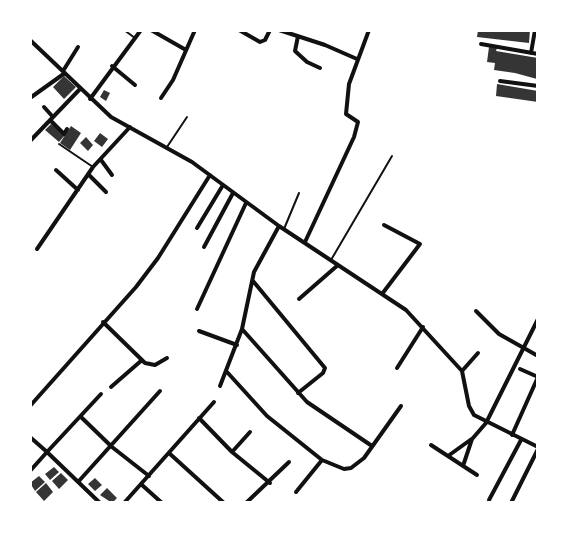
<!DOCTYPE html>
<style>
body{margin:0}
#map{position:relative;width:568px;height:533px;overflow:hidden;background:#fff;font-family:"Public Sans",sans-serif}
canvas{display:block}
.frame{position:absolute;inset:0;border:32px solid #fff;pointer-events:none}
</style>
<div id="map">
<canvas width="568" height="533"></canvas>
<div class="frame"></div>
</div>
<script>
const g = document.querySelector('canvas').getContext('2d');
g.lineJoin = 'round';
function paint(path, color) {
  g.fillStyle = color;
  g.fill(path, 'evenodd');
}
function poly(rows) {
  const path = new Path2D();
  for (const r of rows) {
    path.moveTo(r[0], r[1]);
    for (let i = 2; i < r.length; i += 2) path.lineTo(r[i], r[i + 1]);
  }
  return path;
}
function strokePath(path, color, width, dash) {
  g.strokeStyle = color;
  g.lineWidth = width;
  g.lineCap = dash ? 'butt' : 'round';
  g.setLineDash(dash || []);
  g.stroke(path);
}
const building = poly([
 [478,30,501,31,530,30,529,43,477,37],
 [489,47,497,48,496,51,538,58,537,79,515,73,494,70,495,63,487,62],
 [64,76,76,87,64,99,53,87],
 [497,84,538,91,538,102,496,96],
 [104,90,110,93,106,101,100,97],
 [51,124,65,135,59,142,45,130],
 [71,126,81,133,70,150,60,143],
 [100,133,108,139,102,147,94,141],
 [86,137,93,145,88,151,80,143],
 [54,467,59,472,50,480,45,474],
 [61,473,68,480,59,489,52,481],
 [39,476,45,482,35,491,30,483],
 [95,478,102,485,95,491,88,484],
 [46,483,53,492,44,501,36,492],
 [107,488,117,498,112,503,100,495]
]);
const service = poly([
 [124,30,135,38],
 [59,144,93,167],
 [167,147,187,117],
 [284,229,299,193],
 [331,260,392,156]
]);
const minor = poly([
 [151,30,186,50],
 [239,30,260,42,265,40,270,30],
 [279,30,325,45,357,59],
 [298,36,295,51,307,62,320,68],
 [30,40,111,117,192,162,279,226,406,310,462,371,469,406,474,415,538,447],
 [481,44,538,54],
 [531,53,535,30],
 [112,66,135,85],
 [63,71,78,47],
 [500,81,538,86],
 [30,98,65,73],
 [161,98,173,80,195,30],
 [90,99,141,30],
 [44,107,53,117],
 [50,120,64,134,67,129],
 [30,141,80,89],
 [101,160,112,175],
 [56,170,78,190],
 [88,174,106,192],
 [197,228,223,185],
 [305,242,354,137,358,122,346,114,349,84,369,30],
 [204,247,233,193],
 [37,249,93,167,130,127],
 [253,281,325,368,323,373,298,393],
 [382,294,420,244,384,225],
 [299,299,338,265],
 [197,309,246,203],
 [476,311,499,334,538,356],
 [103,322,145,363,155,365,167,358],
 [242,329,307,402,372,446],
 [199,331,237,345],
 [397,368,423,327],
 [520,369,538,377],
 [462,371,478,353],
 [227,372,267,416,322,460,344,469,351,468,364,458,401,406],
 [220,386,242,329,254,272,279,226],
 [111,387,142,360],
 [30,406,136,287,158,258,210,175],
 [81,417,112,447,149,476],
 [199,418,232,452,270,483],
 [512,435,538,377],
 [30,437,47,452,101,394],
 [431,445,477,475],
 [232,452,250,432],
 [169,453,224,503],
 [448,456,473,438,486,423,538,319],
 [463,466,472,439],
 [30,471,47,452,100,503],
 [78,482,160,391],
 [142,485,162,503],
 [296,492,322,460],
 [489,500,521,440],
 [124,503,214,402],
 [246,503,289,462],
 [511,503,538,449]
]);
paint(building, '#353535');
strokePath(service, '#111', 2);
strokePath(minor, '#111', 4);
</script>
